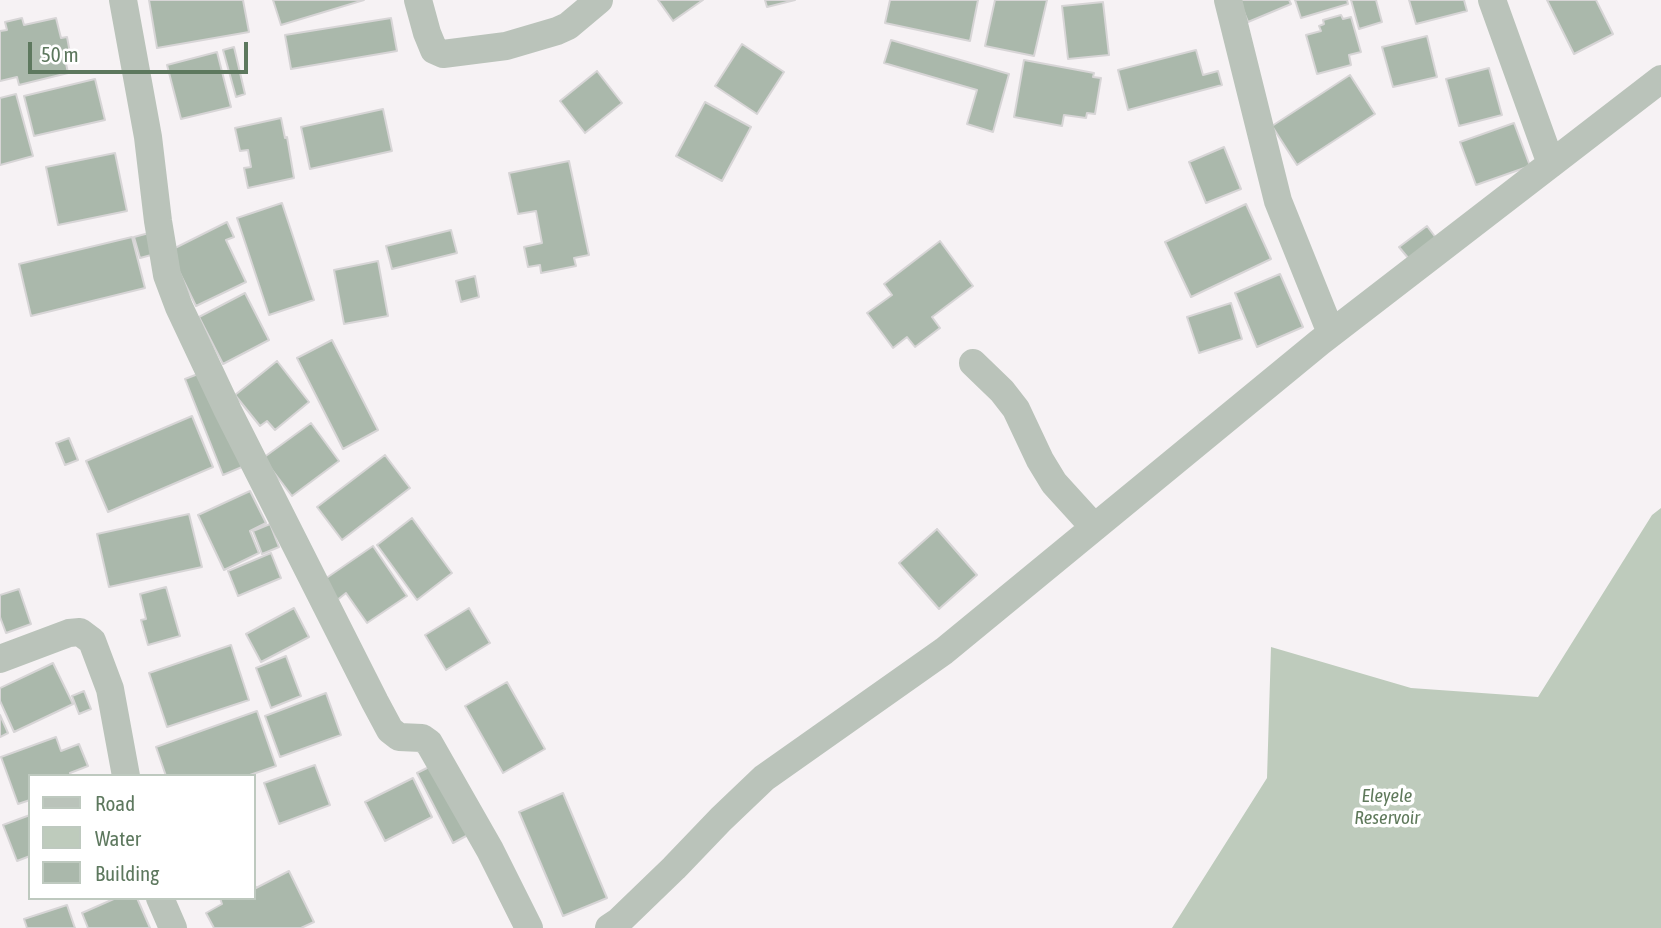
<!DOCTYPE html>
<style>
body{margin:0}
#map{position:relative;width:1661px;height:928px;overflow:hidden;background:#f6f2f4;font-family:"Asap Condensed",sans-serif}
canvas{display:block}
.legend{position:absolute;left:28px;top:774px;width:228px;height:126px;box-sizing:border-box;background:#fff;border:2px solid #bec9bf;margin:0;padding:9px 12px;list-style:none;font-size:21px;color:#5d785e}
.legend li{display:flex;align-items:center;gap:14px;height:35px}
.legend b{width:35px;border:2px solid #bec9bf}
.scale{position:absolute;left:28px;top:42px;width:220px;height:32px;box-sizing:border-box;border:4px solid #5d785e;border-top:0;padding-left:9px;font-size:21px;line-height:24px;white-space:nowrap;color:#5d785e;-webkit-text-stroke:5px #fff;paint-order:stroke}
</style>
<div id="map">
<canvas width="1661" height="928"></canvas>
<ul class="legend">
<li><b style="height:9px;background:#bac3ba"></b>Road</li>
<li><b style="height:19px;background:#becbbc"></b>Water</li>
<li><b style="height:19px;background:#aab8ab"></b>Building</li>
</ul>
<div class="scale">50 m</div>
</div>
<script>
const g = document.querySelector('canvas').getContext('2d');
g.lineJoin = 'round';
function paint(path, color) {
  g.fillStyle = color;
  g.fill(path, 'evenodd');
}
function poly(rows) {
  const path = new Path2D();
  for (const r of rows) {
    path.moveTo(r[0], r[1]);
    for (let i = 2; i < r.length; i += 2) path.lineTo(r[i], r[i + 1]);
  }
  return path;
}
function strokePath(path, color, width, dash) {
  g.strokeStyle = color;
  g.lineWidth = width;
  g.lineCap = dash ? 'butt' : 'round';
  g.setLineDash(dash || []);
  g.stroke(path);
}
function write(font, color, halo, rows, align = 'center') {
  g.font = font + ' "Asap Condensed",sans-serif';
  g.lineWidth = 7;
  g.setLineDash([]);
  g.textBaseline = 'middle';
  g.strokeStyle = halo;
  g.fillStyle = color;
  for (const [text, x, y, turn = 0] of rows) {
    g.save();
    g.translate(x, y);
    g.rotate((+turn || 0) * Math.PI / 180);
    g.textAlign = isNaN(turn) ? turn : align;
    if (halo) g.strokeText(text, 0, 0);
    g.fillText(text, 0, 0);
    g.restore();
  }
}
const water = poly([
 [1661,508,1661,928,1172,928,1267,778,1271,647,1411,688,1538,697,1652,515]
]);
const building = poly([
 [149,0,243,0,249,32,157,48,149,0],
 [273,0,364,0,281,25,273,0],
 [658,0,703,0,673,21,658,0],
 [765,0,795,0,767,7,765,0],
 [890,0,978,0,970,41,885,23,890,0],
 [995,0,1047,0,1034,56,985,46,995,0],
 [1239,0,1289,0,1291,4,1248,22,1239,0],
 [1295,0,1347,0,1348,4,1301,18,1295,0],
 [1351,0,1376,0,1382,22,1359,29,1351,0],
 [1409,0,1464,0,1467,11,1416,24,1409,0],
 [1547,0,1596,0,1613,34,1574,54,1547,0],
 [1103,2,1109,55,1068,59,1062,6,1103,2],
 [1341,15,1343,19,1351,17,1361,52,1349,55,1351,65,1317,74,1306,35,1321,31,1319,26,1324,24,1323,20,1341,15],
 [22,18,24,25,56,18,61,38,67,37,70,53,64,54,68,73,19,85,17,77,0,81,0,31,7,30,5,22,22,18],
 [391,18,397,51,291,69,285,35,391,18],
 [1427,36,1437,77,1393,87,1382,47,1427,36],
 [891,40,1009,74,993,132,967,124,977,90,884,63,891,40],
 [742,44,784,72,757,114,715,86,742,44],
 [234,47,245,94,236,97,223,50,234,47],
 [1196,50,1203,75,1218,71,1222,85,1128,110,1118,70,1196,50],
 [217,52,231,107,181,119,167,65,217,52],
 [1024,60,1094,73,1093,77,1101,78,1095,114,1087,113,1086,118,1064,115,1062,126,1014,117,1024,60],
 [1489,68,1502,115,1459,126,1446,79,1489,68],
 [597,71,622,103,585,133,560,101,597,71],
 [1350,75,1375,114,1297,165,1272,126,1350,75],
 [95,79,105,120,34,136,24,96,95,79],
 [16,94,33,156,0,165,0,98,16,94],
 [705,102,751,127,722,181,676,156,705,102],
 [383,109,392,151,310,169,301,127,383,109],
 [281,118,285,138,287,137,294,178,248,188,244,168,251,167,248,150,240,151,235,128,281,118],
 [1514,123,1530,166,1476,185,1460,142,1514,123],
 [1224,147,1241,189,1206,203,1189,162,1224,147],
 [115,153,127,211,58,225,46,167,115,153],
 [569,161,589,255,574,258,576,266,541,273,540,265,528,267,524,247,542,243,536,211,518,214,509,173,569,161],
 [282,203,314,300,269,315,237,218,282,203],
 [1246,204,1271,259,1191,297,1165,242,1246,204],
 [227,222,234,237,226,240,246,282,196,306,169,251,227,222],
 [1427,226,1436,238,1409,259,1399,247,1427,226],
 [451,230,457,253,392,269,386,246,451,230],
 [149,233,155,254,140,258,134,237,149,233],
 [132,237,145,288,31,316,19,264,132,237],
 [940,241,973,286,932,317,940,328,915,347,907,337,893,348,867,313,892,295,884,284,940,241],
 [378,261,388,316,344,324,334,270,378,261],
 [1280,274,1303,327,1257,347,1235,293,1280,274],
 [475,276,479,297,461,302,456,281,475,276],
 [245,293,269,340,223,364,199,317,245,293],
 [1231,303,1242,339,1199,353,1187,317,1231,303],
 [332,340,378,430,343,449,297,358,332,340],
 [277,361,309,402,275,430,267,421,260,426,235,395,277,361],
 [203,372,242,467,223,475,185,379,203,372],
 [192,416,213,467,108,512,86,461,192,416],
 [311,423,339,461,292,496,263,458,311,423],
 [69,438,78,460,65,465,56,443,69,438],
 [385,455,410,488,342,540,317,507,385,455],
 [250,491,266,523,250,531,259,553,224,570,198,515,250,491],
 [189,514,202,567,109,587,97,534,189,514],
 [412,518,452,573,417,600,377,545,412,518],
 [270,524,279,547,262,554,253,531,270,524],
 [937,529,977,575,939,609,899,563,937,529],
 [373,546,407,596,367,623,346,593,336,601,322,581,373,546],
 [271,553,281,578,238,596,228,571,271,553],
 [166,587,180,636,148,645,141,620,146,619,140,594,166,587],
 [19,589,31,624,6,633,0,617,0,595,19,589],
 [294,608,309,637,261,662,246,634,294,608],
 [469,608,490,643,446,670,425,635,469,608],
 [231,645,249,700,167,727,149,673,231,645],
 [286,656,301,696,271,708,256,668,286,656],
 [53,663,73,704,14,732,0,701,0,688,53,663],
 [507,682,545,749,503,773,465,706,507,682],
 [84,691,91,709,79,714,72,696,84,691],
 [326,693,341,735,280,757,265,716,326,693],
 [257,711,276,766,247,776,166,776,156,747,257,711],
 [0,715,8,733,0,737,0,715],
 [56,737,61,751,79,744,88,766,70,773,71,776,30,776,30,800,18,804,1,757,56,737],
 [315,765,330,805,279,824,264,783,315,765],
 [433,765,468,835,453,843,417,773,433,765],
 [413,778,432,817,385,841,365,802,413,778],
 [563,793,607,898,563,916,519,812,563,793],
 [30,815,30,856,17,861,3,825,30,815],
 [289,871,314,922,301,928,214,928,206,913,222,904,220,898,254,898,254,883,256,888,289,871],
 [116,898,137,898,150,928,88,928,82,913,116,898],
 [67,905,75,928,27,928,24,919,67,905]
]);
const minor = poly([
 [123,0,148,137,158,221,167,275,179,307,228,411,375,702,390,730,399,737,422,738,429,743,490,850,529,928],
 [418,0,427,33,434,50,443,54,506,46,557,31,568,26,599,0],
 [1228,0,1278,201,1331,333],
 [1492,0,1551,164],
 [973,363,1002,391,1016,409,1040,460,1054,483,1094,527],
 [0,659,69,633,80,632,92,641,110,689,126,776],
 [160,898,173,928],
 [609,928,618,922,674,868,721,819,764,778,944,651,1320,342,1661,79]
]);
const waterNames = [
 ["Eleyele",1387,796],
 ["Reservoir",1387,818]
];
paint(water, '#becbbc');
paint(building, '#aab8ab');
strokePath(building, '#d7d5d6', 2);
strokePath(minor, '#bac3ba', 28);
write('italic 19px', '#5f795b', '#fff', waterNames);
</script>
